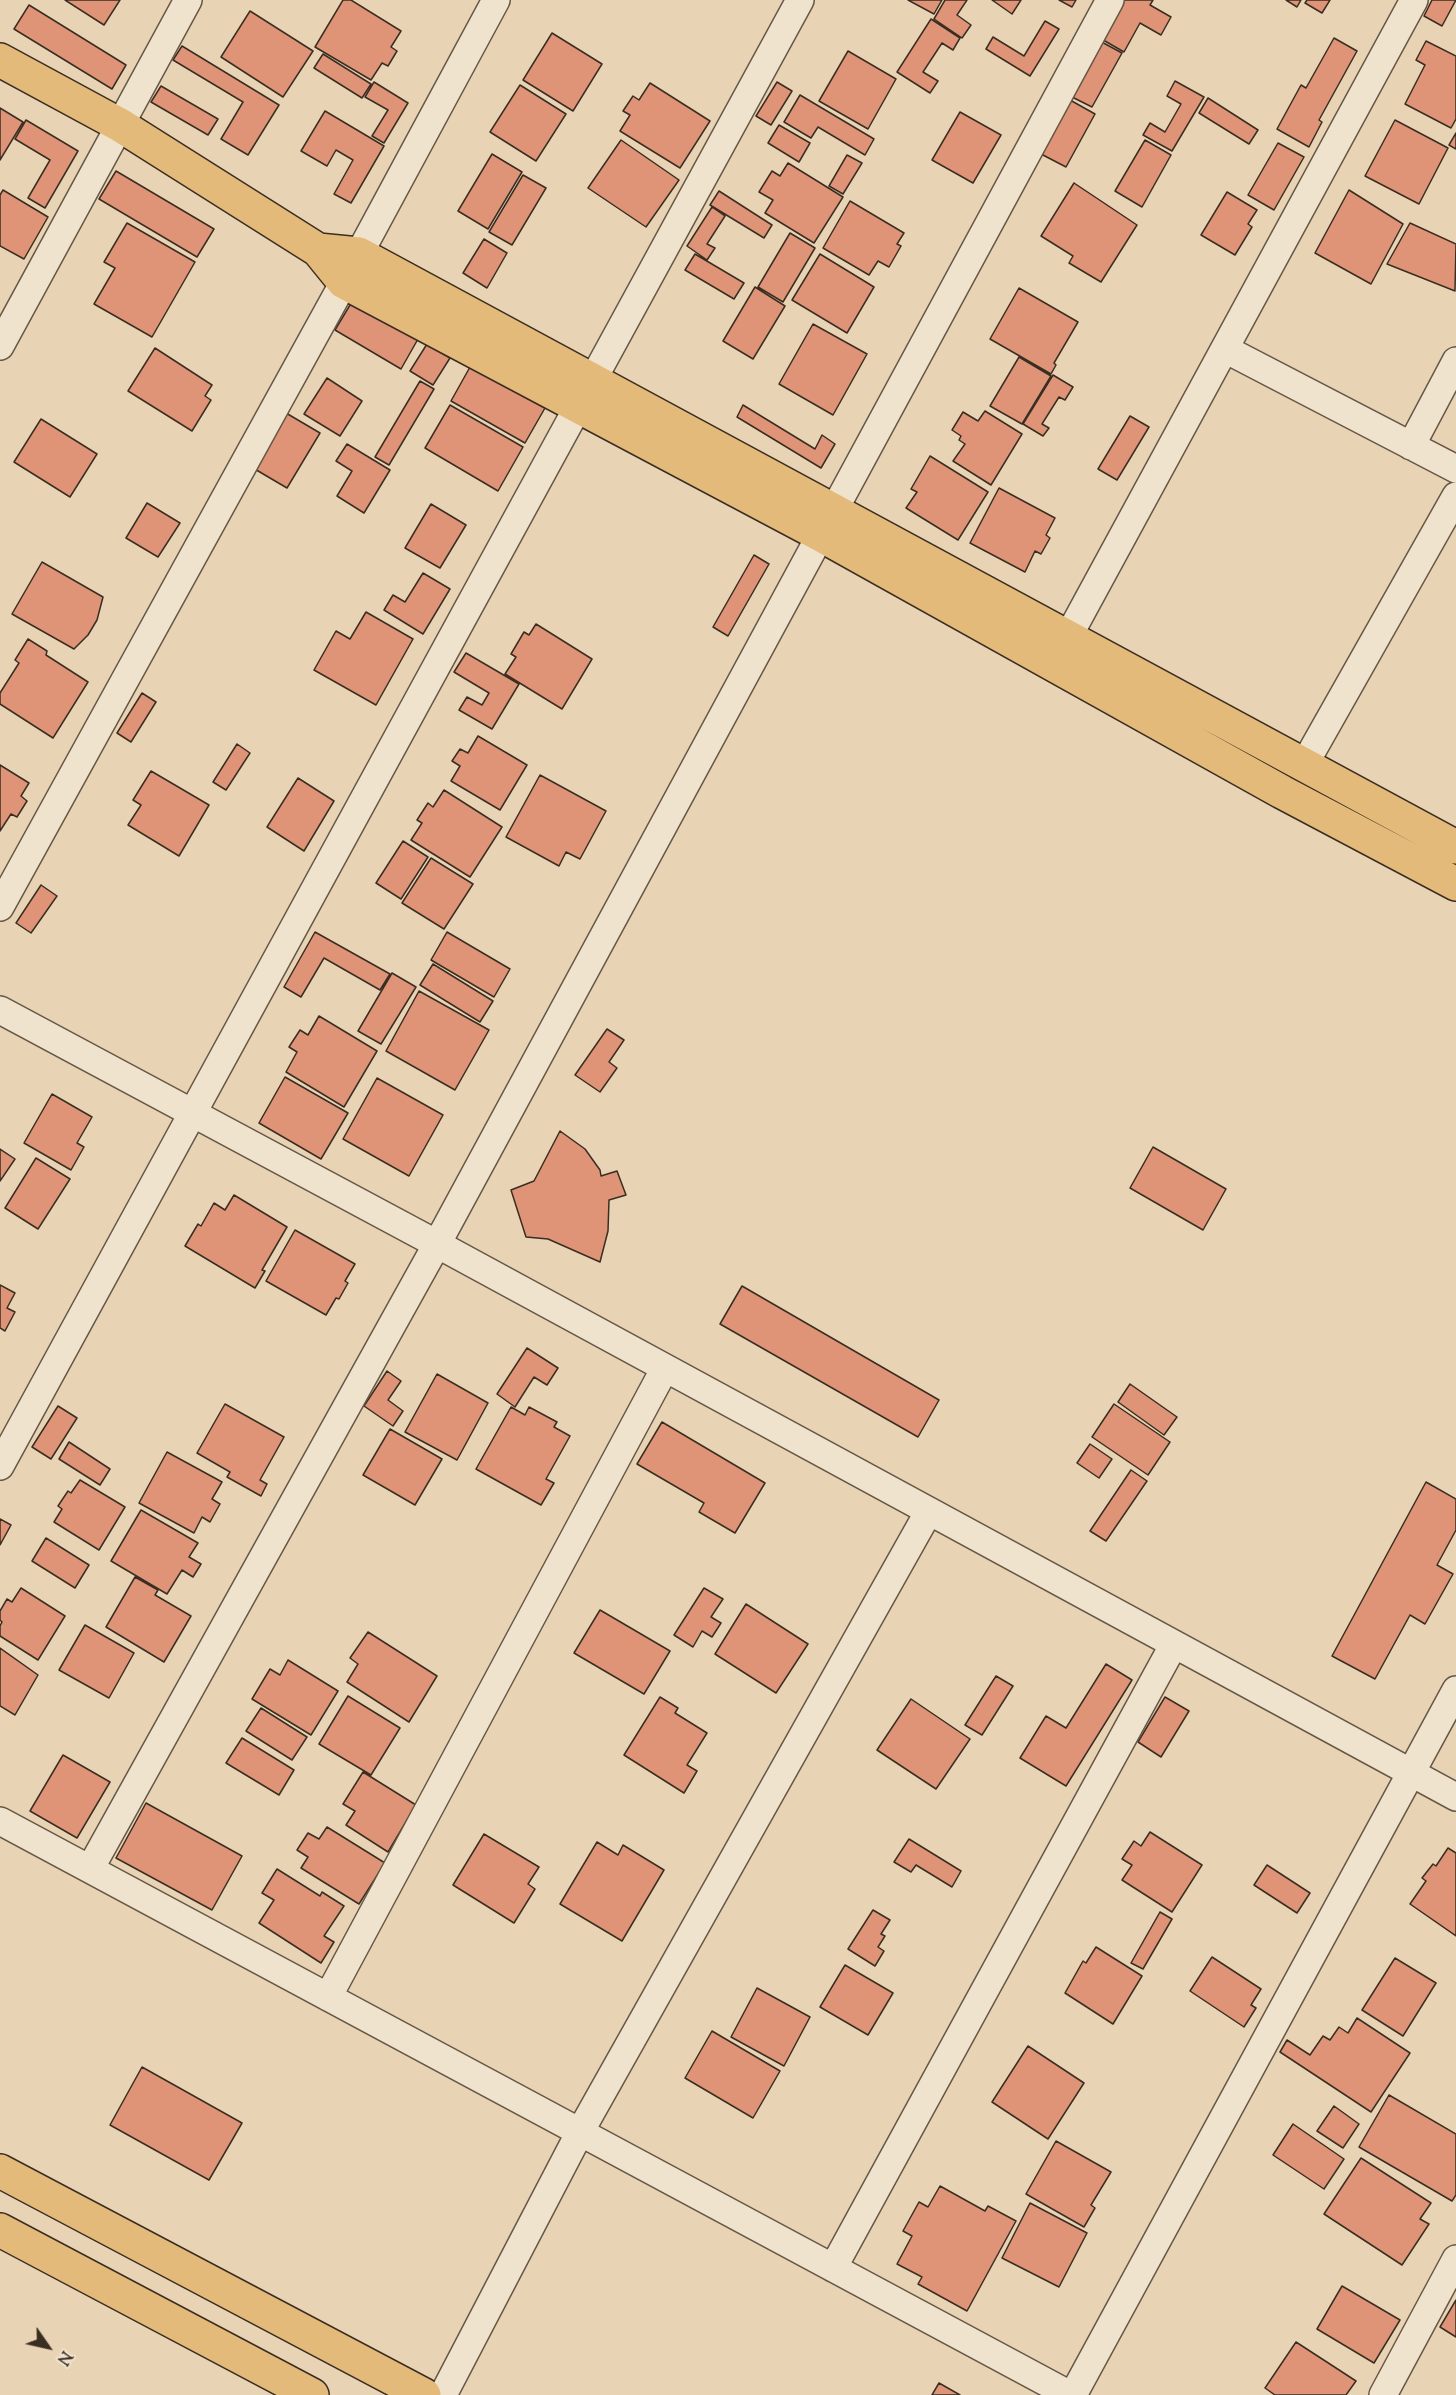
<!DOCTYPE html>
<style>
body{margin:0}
#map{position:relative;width:1456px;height:2395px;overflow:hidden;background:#e8d4b4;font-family:"Sorts Mill Goudy",serif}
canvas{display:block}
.north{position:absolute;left:18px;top:2317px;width:60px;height:60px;-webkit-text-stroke:4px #f0e3ce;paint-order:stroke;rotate:124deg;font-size:16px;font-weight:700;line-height:24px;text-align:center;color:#3a2d22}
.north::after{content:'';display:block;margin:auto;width:21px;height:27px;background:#3a2d22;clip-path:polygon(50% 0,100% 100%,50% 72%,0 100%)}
</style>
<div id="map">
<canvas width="1456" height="2395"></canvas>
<div class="north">N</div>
</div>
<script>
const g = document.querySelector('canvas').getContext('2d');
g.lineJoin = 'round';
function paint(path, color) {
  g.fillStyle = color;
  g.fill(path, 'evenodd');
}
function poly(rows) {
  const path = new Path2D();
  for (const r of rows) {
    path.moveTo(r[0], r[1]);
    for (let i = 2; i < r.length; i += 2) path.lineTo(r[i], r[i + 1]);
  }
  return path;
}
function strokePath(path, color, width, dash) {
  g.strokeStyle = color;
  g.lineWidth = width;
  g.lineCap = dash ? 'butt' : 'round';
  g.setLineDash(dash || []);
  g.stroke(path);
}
const building = poly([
 [65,0,120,0,104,25,65,0],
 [343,0,351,0,401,31,391,47,397,51,388,66,382,63,371,80,315,47,343,0],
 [908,0,942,0,934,14,908,0],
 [945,0,967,0,957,15,971,25,962,38,934,19,945,0],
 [992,0,1021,0,1012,14,992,0],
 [1059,0,1076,0,1072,7,1059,0],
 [1119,0,1153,0,1150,5,1171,17,1161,35,1140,23,1124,52,1098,37,1119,0],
 [1286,0,1301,0,1297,7,1286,0],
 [1307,0,1330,0,1322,13,1305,3,1307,0],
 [1432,0,1456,0,1442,26,1424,16,1432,0],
 [29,5,126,65,112,89,14,29,29,5],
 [250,11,313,51,283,97,221,57,250,11],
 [931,19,960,38,953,50,942,43,923,72,938,81,930,93,897,72,931,19],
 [1045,21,1059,29,1030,76,986,49,993,37,1024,56,1045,21],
 [552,33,602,64,573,111,523,80,552,33],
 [1334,38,1357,51,1319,120,1322,122,1309,147,1277,129,1301,85,1306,88,1334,38],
 [1098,40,1122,53,1092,107,1068,95,1098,40],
 [1426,41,1456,56,1456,119,1451,128,1405,104,1425,65,1416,60,1426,41],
 [182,46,279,105,248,155,221,139,243,102,173,60,182,46],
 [848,51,896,79,868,129,819,101,848,51],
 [323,54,371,84,362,98,314,68,323,54],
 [1175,81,1204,97,1172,151,1143,135,1150,123,1165,132,1181,104,1167,96,1175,81],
 [374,82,408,103,384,143,372,136,388,110,365,97,374,82],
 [777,82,792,91,771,125,756,116,777,82],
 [650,83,710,121,680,168,620,131,630,115,623,111,633,96,639,100,650,83],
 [520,85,566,114,536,161,490,132,520,85],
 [161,86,218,119,208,135,151,102,161,86],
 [800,95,874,139,865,155,818,127,811,138,784,122,800,95],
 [1208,98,1258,130,1249,144,1199,113,1208,98],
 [1070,100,1095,114,1066,167,1041,154,1070,100],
 [0,108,23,122,0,160,0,108],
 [325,111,384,146,351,203,334,194,353,160,336,150,327,166,301,151,325,111],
 [960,112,1001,135,973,183,932,160,960,112],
 [26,120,78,151,45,208,28,198,50,160,15,139,26,120],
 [1395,120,1448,148,1419,204,1365,176,1395,120],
 [779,125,810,143,799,162,768,143,779,125],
 [1456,133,1456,149,1449,145,1456,133],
 [621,140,679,180,646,227,588,188,621,140],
 [1145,140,1171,155,1142,207,1115,191,1145,140],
 [1278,143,1304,157,1274,210,1248,195,1278,143],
 [492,154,522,172,488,229,458,211,492,154],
 [847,155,862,163,843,194,829,186,847,155],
 [788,163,843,197,814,243,765,213,773,200,759,192,772,171,780,176,788,163],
 [116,171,214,229,197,257,99,199,116,171],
 [523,175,546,188,512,245,489,232,523,175],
 [1074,183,1137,225,1101,282,1069,263,1073,256,1041,236,1074,183],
 [3,190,48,217,24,259,0,246,0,195,3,190],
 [1349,190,1403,224,1371,284,1315,253,1349,190],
 [719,191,772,225,764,238,710,205,719,191],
 [1227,192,1257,210,1248,224,1252,227,1235,255,1201,235,1227,192],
 [850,201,904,233,897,244,901,246,889,267,878,261,869,275,823,248,850,201],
 [712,207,725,216,707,244,715,248,707,260,687,246,712,207],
 [127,223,195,262,152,337,94,304,115,268,104,262,127,223],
 [1410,223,1456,244,1455,291,1387,264,1410,223],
 [790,233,815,248,783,302,758,287,790,233],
 [484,239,507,253,487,288,463,273,484,239],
 [695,254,744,283,734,299,685,270,695,254],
 [820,254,874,287,847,333,792,300,820,254],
 [755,287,785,306,753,359,723,341,755,287],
 [1019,288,1078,322,1054,363,1056,365,1051,374,990,339,1019,288],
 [353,300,418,339,401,369,335,330,353,300],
 [813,324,867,354,833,415,779,384,813,324],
 [427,344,450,358,433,385,410,371,427,344],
 [155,348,212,385,205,396,211,400,192,431,128,391,155,348],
 [1019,357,1051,376,1022,424,990,406,1019,357],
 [470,367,545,408,525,443,451,401,470,367],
 [1053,375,1073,387,1065,400,1059,397,1042,424,1049,428,1043,436,1023,424,1053,375],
 [327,378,362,401,340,436,304,414,327,378],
 [420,381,434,389,389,465,375,457,420,381],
 [450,405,523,447,498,491,425,448,450,405],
 [743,405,815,449,822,435,835,444,821,468,737,417,743,405],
 [985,411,1022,434,991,485,953,461,965,444,959,440,961,436,952,430,963,412,978,421,985,411],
 [286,413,320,433,287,488,253,468,286,413],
 [1130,416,1149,427,1117,480,1098,469,1130,416],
 [41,419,97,454,70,497,14,462,41,419],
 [347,444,390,470,364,513,337,496,352,471,336,461,347,444],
 [930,456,988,492,958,540,906,508,917,492,911,489,930,456],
 [999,488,1055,518,1046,535,1050,538,1041,554,1035,551,1025,572,970,543,999,488],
 [147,503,180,523,158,557,126,538,147,503],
 [431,504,466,525,440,568,405,548,431,504],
 [754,555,769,564,728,636,713,627,754,555],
 [42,562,103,597,97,620,88,635,74,649,12,614,42,562],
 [423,573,450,589,423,634,384,610,393,595,405,602,423,573],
 [366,612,413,639,376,705,314,670,336,631,350,639,366,612],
 [536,624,592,659,562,709,505,674,516,657,511,654,524,632,529,635,536,624],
 [28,639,47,651,46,655,88,682,53,738,0,704,0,693,19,663,15,660,28,639],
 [466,653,519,684,492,729,459,710,467,697,482,705,489,693,454,672,466,653],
 [142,693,156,702,131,742,117,733,142,693],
 [478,736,527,765,500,810,451,781,460,766,452,761,460,749,468,753,478,736],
 [237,744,250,753,226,790,213,782,237,744],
 [0,765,29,783,21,796,27,801,17,817,11,814,0,831,0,765],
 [151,771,209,805,179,856,128,825,141,805,133,800,151,771],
 [540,775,606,811,580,859,566,852,559,866,506,837,540,775],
 [298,778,334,801,304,851,267,827,298,778],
 [444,790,502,827,470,877,411,840,422,823,417,820,428,803,433,807,444,790],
 [403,841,428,857,401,899,376,883,403,841],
 [431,858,473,884,444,929,402,903,431,858],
 [41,885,57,896,31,933,16,923,41,885],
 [315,932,390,974,380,990,324,958,301,997,284,987,315,932],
 [447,932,510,969,494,997,431,960,447,932],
 [433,964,493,1001,480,1022,420,985,433,964],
 [392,973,416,987,381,1044,358,1031,392,973],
 [419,991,489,1030,455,1090,386,1051,419,991],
 [319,1016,377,1051,344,1107,286,1072,297,1052,289,1047,300,1030,308,1035,319,1016],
 [607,1029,624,1040,609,1062,617,1068,600,1092,575,1075,607,1029],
 [285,1077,348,1113,321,1159,259,1123,285,1077],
 [377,1078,443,1115,409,1176,343,1139,377,1078],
 [52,1094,92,1117,77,1143,84,1147,71,1170,24,1143,52,1094],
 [560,1131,585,1149,600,1170,601,1176,617,1171,626,1195,609,1200,608,1231,600,1262,548,1239,526,1237,511,1190,534,1181,560,1131],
 [1153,1147,1226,1189,1203,1230,1130,1188,1153,1147],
 [0,1149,15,1159,0,1181,0,1149],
 [36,1158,70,1179,38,1229,5,1208,36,1158],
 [234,1195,287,1227,262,1270,265,1271,255,1288,185,1246,198,1224,201,1226,214,1203,225,1210,234,1195],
 [295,1230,355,1264,345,1281,348,1283,339,1299,336,1298,326,1315,266,1281,295,1230],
 [0,1285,15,1293,7,1308,15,1312,5,1331,0,1328,0,1285],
 [742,1286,939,1400,918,1437,720,1324,742,1286],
 [527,1348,558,1368,547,1385,534,1377,515,1407,497,1394,527,1348],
 [387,1371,401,1381,388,1400,403,1411,393,1426,364,1406,387,1371],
 [437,1374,488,1403,457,1460,405,1432,437,1374],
 [1130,1384,1177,1417,1164,1435,1118,1402,1130,1384],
 [225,1404,284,1437,260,1480,267,1484,261,1496,227,1477,230,1472,197,1453,225,1404],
 [1114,1404,1170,1442,1148,1475,1092,1437,1114,1404],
 [58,1406,77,1418,51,1459,32,1447,58,1406],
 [511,1407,525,1415,529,1407,557,1422,554,1427,570,1436,546,1479,554,1483,541,1505,476,1469,511,1407],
 [662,1422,765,1483,735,1533,699,1512,704,1503,637,1464,662,1422],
 [390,1429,442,1459,415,1505,363,1475,390,1429],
 [69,1442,110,1469,100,1485,59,1459,69,1442],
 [1090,1444,1112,1459,1099,1478,1077,1463,1090,1444],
 [167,1452,222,1482,212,1499,220,1504,210,1522,202,1517,194,1533,139,1503,167,1452],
 [1131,1470,1147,1481,1106,1541,1090,1531,1131,1470],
 [80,1480,125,1507,99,1550,54,1522,62,1509,58,1506,68,1491,71,1493,80,1480],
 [1426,1482,1456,1499,1456,1530,1437,1565,1453,1574,1425,1624,1410,1615,1375,1679,1332,1656,1426,1482],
 [141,1510,198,1543,189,1557,201,1564,193,1577,182,1570,167,1594,111,1561,141,1510],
 [0,1519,11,1525,0,1545,0,1519],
 [46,1538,89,1565,75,1588,32,1561,46,1538],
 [135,1577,158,1590,155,1595,191,1616,164,1662,106,1627,135,1577],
 [21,1588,65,1616,38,1660,0,1636,0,1626,2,1622,0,1620,0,1611,7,1599,12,1602,21,1588],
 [704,1588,723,1599,711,1617,721,1623,712,1637,702,1631,693,1647,674,1635,704,1588],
 [746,1604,808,1644,776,1693,715,1654,746,1604],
 [600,1610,670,1651,644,1694,574,1653,600,1610],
 [85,1625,134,1653,109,1698,59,1670,85,1625],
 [368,1632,437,1676,409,1722,347,1682,358,1664,350,1658,368,1632],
 [0,1648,38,1675,15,1715,0,1706,0,1648],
 [288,1660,338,1691,311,1735,252,1699,270,1669,280,1675,288,1660],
 [1106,1664,1132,1680,1066,1786,1020,1758,1046,1716,1066,1728,1106,1664],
 [996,1676,1013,1686,982,1735,965,1725,996,1676],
 [348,1696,400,1728,371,1775,319,1744,348,1696],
 [660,1697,678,1708,675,1713,707,1733,687,1765,697,1771,684,1793,624,1755,660,1697],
 [1165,1697,1189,1711,1161,1757,1138,1742,1165,1697],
 [911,1699,970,1739,936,1789,877,1750,911,1699],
 [261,1708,307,1737,292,1760,246,1731,261,1708],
 [242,1738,294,1770,279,1795,226,1763,242,1738],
 [63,1755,110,1782,77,1838,30,1811,63,1755],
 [363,1772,416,1805,388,1852,346,1825,355,1811,343,1804,363,1772],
 [146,1803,242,1856,212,1910,116,1858,146,1803],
 [327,1827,385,1863,359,1904,301,1868,308,1857,297,1850,308,1833,319,1839,327,1827],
 [1150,1832,1202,1865,1172,1912,1122,1880,1132,1865,1122,1859,1134,1841,1141,1846,1150,1832],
 [484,1834,539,1867,528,1884,535,1889,514,1923,453,1885,484,1834],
 [909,1839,961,1871,952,1887,916,1865,911,1872,894,1862,909,1839],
 [597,1842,618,1855,623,1845,664,1870,622,1941,560,1904,597,1842],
 [1448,1848,1456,1853,1456,1936,1410,1904,1426,1881,1422,1878,1433,1864,1436,1866,1448,1848],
 [1267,1865,1310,1893,1297,1913,1254,1885,1267,1865],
 [277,1869,320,1896,322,1892,344,1906,324,1936,334,1942,321,1963,259,1923,274,1900,262,1893,277,1869],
 [873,1910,890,1920,881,1934,885,1936,878,1947,884,1951,875,1966,848,1949,873,1910],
 [1160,1912,1172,1919,1143,1969,1131,1963,1160,1912],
 [1096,1947,1142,1976,1113,2024,1065,1993,1083,1961,1086,1963,1096,1947],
 [1212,1957,1261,1989,1251,2005,1256,2008,1244,2027,1190,1991,1212,1957],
 [1395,1958,1436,1983,1403,2036,1362,2010,1395,1958],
 [845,1965,893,1993,868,2035,820,2007,845,1965],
 [757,1988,810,2017,784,2066,731,2037,757,1988],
 [1357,2018,1410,2053,1371,2112,1280,2052,1287,2040,1310,2055,1323,2036,1330,2040,1339,2027,1348,2033,1357,2018],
 [712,2031,780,2071,753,2118,685,2078,712,2031],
 [1028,2046,1084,2083,1048,2139,992,2102,1028,2046],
 [142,2067,242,2123,209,2180,110,2125,142,2067],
 [1389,2095,1456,2134,1456,2195,1452,2201,1359,2147,1389,2095],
 [1334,2106,1359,2124,1343,2148,1317,2131,1334,2106],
 [1293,2124,1344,2159,1324,2189,1273,2155,1293,2124],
 [1056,2141,1111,2172,1091,2205,1095,2208,1084,2227,1026,2194,1056,2141],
 [1361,2158,1431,2203,1420,2219,1429,2224,1402,2265,1324,2214,1361,2158],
 [940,2186,985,2211,988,2206,1016,2221,967,2311,918,2284,922,2277,897,2264,912,2236,903,2231,919,2202,928,2207,940,2186],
 [1030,2203,1087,2233,1059,2287,1002,2258,1030,2203],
 [1342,2286,1400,2320,1374,2363,1317,2329,1342,2286],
 [1456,2300,1456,2337,1440,2327,1456,2300],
 [1296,2342,1356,2381,1346,2395,1275,2395,1265,2388,1296,2342],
 [939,2383,960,2395,932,2395,939,2383]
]);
const minor = poly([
 [0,346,188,0],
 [1225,349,1456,469],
 [1411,446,1456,361],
 [1068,637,1414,0],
 [1304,765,1456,496],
 [0,907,344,282,496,0],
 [0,1010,437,1244,1456,1797],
 [0,1466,800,0],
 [0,1821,1070,2395],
 [90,1869,437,1244,1110,0],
 [328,1997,665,1368],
 [833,2268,1174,1644],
 [443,2395,580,2132,929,1511],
 [1073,2395,1456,1690],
 [1383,2395,1456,2259]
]);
const major = poly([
 [0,60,120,125,318,250,344,282,821,535,1282,792,1456,884],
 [318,250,359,254,1456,847],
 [0,2171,424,2395],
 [0,2230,312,2395]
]);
paint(building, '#df9477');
strokePath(building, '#3a2d22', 1.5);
strokePath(minor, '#665746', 30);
strokePath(major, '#3a2d22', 36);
strokePath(minor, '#f0e3ce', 27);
strokePath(major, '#e4ba7a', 33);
</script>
